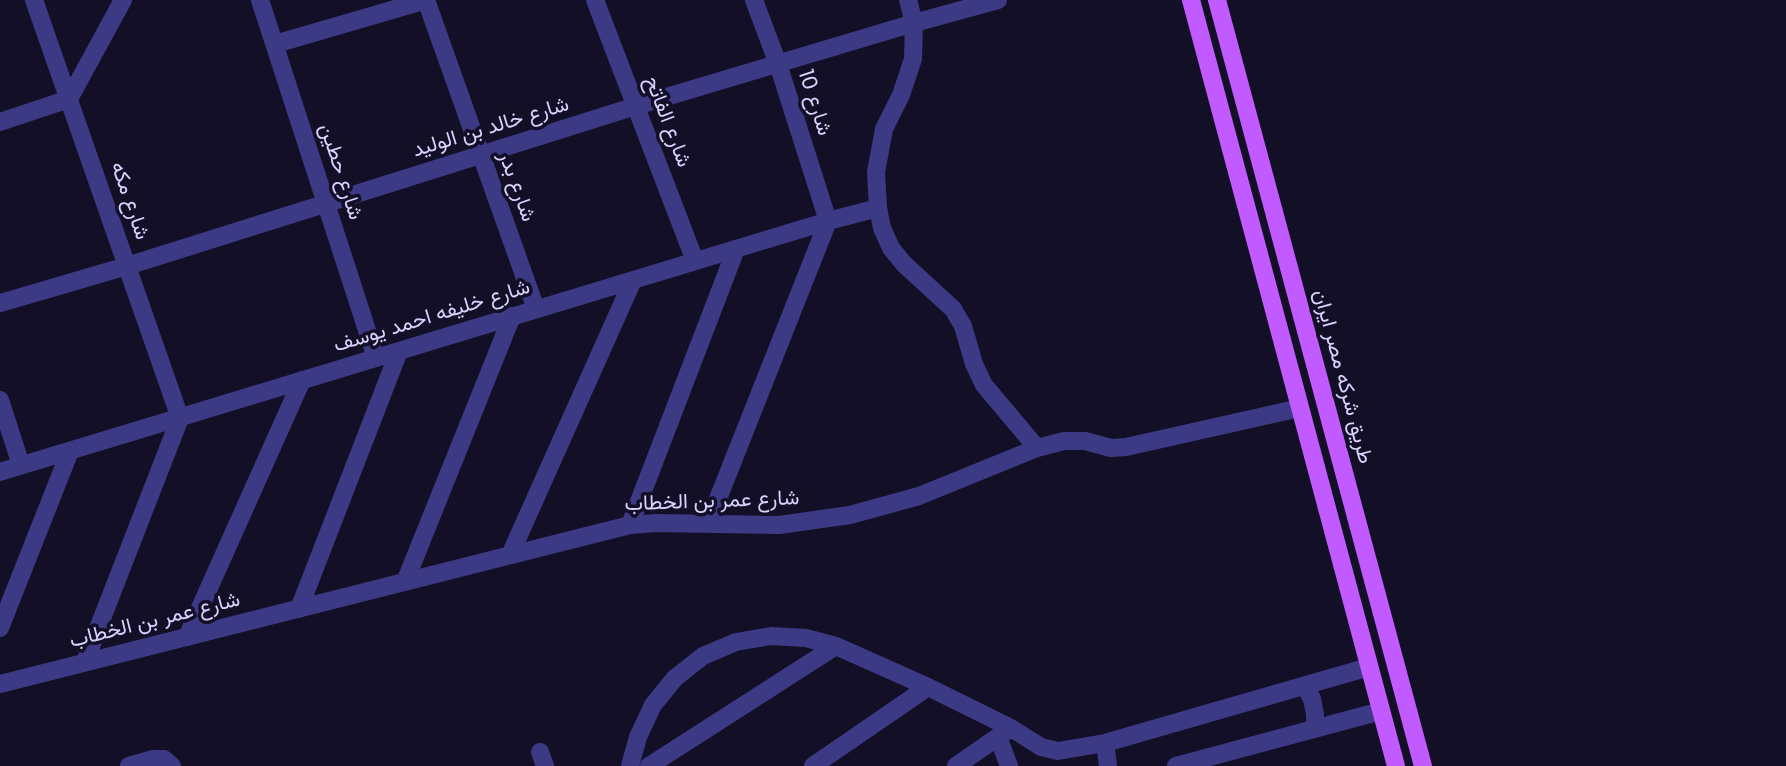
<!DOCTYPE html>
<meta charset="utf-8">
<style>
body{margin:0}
canvas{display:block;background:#130f26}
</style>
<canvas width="1786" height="766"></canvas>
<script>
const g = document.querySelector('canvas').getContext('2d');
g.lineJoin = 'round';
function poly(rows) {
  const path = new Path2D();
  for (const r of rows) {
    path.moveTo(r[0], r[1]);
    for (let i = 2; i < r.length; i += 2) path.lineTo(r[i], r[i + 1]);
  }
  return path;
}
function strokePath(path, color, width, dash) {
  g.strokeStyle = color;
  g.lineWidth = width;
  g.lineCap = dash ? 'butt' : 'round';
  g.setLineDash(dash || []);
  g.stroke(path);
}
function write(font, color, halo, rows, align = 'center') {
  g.font = font + ' Poppins,Vazirmatn,sans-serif';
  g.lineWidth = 7;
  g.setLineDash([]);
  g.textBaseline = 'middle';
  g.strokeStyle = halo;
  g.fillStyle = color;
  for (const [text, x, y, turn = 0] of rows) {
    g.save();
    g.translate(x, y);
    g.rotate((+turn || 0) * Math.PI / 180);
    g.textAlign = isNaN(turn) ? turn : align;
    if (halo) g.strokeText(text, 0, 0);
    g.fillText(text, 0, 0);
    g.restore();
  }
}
const minor = poly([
 [34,0,180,418,85,662],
 [260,0,376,358],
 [426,0,536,309],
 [595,0,695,261],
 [908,0,914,23,913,59,901,95,884,129,876,172,878,208,882,228,891,248,904,264,953,309,963,326,974,364,984,385,1037,448],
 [275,44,426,0],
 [0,122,69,99,123,0],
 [0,303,127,266,636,106,914,23,998,0],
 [0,400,21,465],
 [0,472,828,221,878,208],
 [708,524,828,221,778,64,754,0],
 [630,525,736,249],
 [510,555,633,280],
 [405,582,512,316],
 [299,609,399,351],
 [0,628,70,451],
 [187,637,302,380],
 [0,684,630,525,656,523,779,525,850,515,919,496,1037,448,1064,441,1085,441,1111,448,1126,447,1300,408],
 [1305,686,1312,699,1315,714,1315,729],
 [998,737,1009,766],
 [1105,743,1108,766],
 [540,752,545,766],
 [129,766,153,759,164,759,172,766],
 [630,766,638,737,653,705,675,678,703,656,736,642,771,636,806,638,836,646,928,687,1011,728,1041,747,1058,751,1105,743,1369,667],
 [649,766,836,646],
 [813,766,928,687],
 [956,766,1011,728],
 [1176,766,1381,711]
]);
const major = poly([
 [1191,0,1396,766],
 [1217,0,1423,766]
]);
const streetNames = [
 ["شارع 10",814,103,72],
 ["شارع الفاتح",667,122,69],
 ["شارع خالد بن الوليد",491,128,-17],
 ["شارع حطين",340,172,72],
 ["شارع بدر",516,187,70],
 ["شارع مكه",129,201,71],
 ["شارع خليفه احمد يوسف",432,317,-17],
 ["طريق شركه مصر ايران",1342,377,75],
 ["شارع عمر بن الخطاب",712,502,-2],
 ["شارع عمر بن الخطاب",155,621,-14]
];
strokePath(minor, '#3d3a85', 18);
strokePath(major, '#c25bff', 18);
write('21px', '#d9d4ff', '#130f26', streetNames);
</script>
